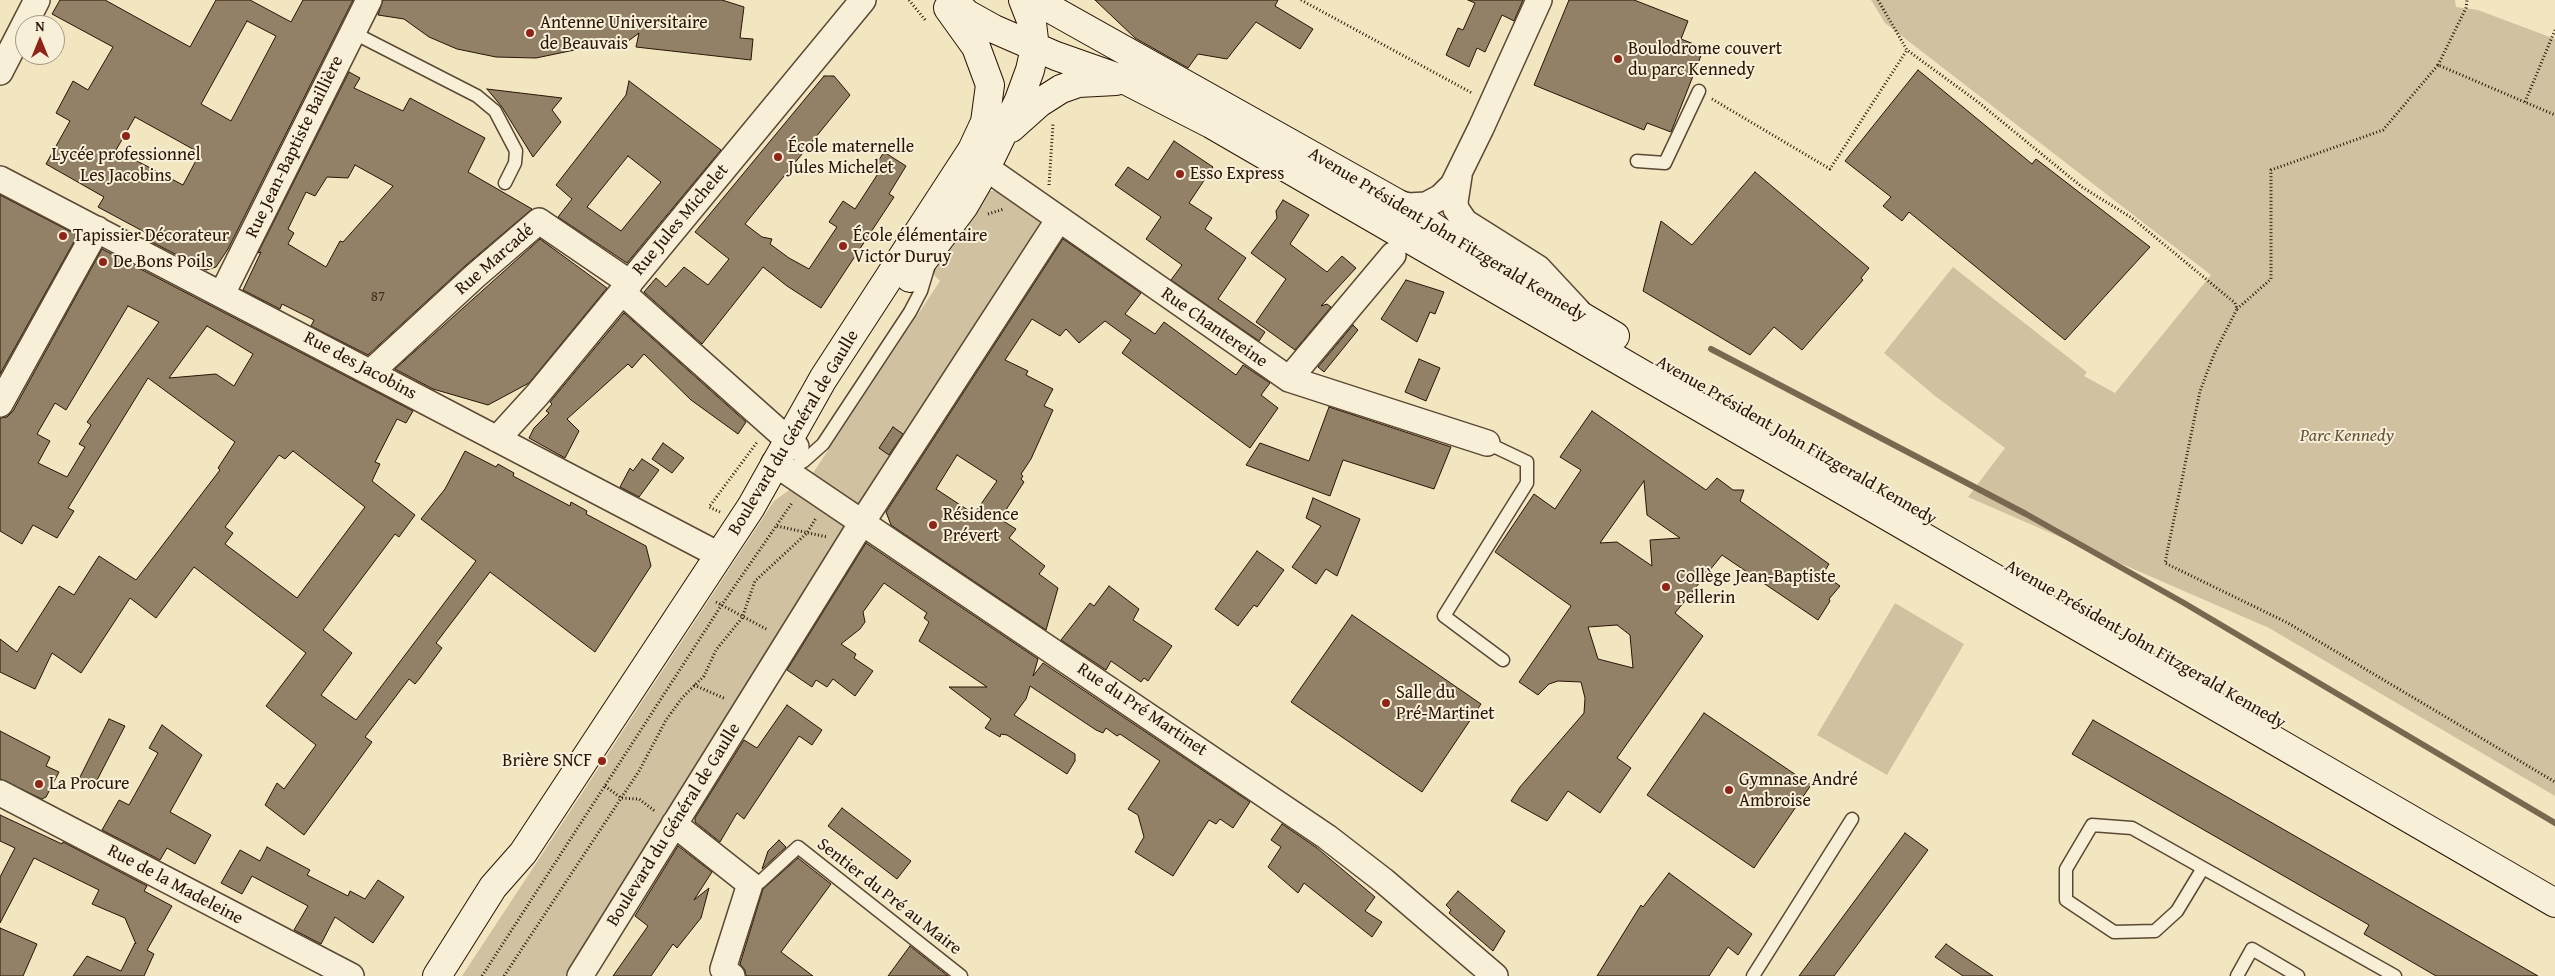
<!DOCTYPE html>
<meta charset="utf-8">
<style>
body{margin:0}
#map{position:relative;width:2555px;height:976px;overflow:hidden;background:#f2e6c1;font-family:"Gentium Book Plus",serif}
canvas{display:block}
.north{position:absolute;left:15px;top:15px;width:50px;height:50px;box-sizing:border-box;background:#f7efd7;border:1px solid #a59783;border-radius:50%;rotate:0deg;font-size:14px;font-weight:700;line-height:20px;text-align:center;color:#291405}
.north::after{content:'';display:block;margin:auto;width:18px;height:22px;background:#8f2418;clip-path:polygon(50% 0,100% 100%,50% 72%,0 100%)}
</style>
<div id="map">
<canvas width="2555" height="976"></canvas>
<div class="north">N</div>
</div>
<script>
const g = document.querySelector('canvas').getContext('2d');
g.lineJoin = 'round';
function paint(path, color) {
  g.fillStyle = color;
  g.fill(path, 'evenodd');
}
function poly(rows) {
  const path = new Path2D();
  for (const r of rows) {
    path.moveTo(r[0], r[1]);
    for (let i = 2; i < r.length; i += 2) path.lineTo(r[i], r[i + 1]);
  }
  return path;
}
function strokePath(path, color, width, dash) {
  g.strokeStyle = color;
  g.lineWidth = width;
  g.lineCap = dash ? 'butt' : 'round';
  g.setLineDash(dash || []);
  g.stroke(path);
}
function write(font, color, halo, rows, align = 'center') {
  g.font = font + ' "Gentium Book Plus",serif';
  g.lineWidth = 4;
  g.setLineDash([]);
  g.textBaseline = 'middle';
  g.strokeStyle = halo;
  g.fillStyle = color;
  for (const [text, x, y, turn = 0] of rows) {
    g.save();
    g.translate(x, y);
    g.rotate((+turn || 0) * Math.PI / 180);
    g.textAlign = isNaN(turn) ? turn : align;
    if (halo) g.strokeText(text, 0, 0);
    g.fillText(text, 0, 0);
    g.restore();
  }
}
const green = poly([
 [1871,0,2455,0,2456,7,2478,10,2555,39,2555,796,2269,628,1968,497,2005,448,1935,396,1884,353,1953,267,2087,372,2084,376,2115,393,2211,275,1885,23],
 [990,191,1005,191,1045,220,570,976,462,976,774,501,813,473,940,281,932,273,981,195],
 [1895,603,1964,644,1887,775,1817,735]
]);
const stream = poly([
 [1711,349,2026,514,2184,603,2555,823]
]);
const building = poly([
 [60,0,105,0,190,47,216,0,250,0,291,22,303,0,353,0,228,249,216,267,206,270,148,240,150,235,98,207,104,197,46,164,70,121,56,113,73,81,88,90,113,47,52,14,60,0],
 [247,21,276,36,231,121,201,104,247,21],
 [135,117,200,153,183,185,116,150,135,117],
 [383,0,722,0,744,7,740,38,753,39,751,60,636,47,639,33,623,45,574,40,584,48,536,58,496,57,457,49,429,37,404,19,378,15,383,0],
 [1095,0,1278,0,1275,6,1313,29,1300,49,1256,22,1227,59,1198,54,1188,68,1135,38,1095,0],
 [1468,0,1523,0,1514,21,1502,15,1485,52,1477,48,1469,67,1446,55,1458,28,1463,30,1475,3,1468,0],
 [1569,0,1634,0,1688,21,1681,39,1704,48,1671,132,1647,123,1644,130,1534,85,1569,0],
 [1918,70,2032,164,2036,159,2150,247,2065,340,1909,212,1902,221,1883,206,1891,197,1845,161,1918,70],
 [349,72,360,78,354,88,403,111,410,98,485,138,468,172,532,209,466,265,368,355,311,326,314,320,282,304,280,309,243,290,261,252,258,253,349,72],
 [355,165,393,186,343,242,340,241,326,267,288,244,294,233,288,229,306,192,315,196,327,177,348,178,355,165],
 [824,76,834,76,850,95,745,224,762,237,772,239,770,244,789,258,809,269,837,227,829,222,843,201,855,209,881,169,875,166,884,152,906,166,889,194,894,197,821,308,787,286,763,267,702,344,644,292,656,278,666,287,684,267,708,285,729,259,695,232,824,76],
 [629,81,721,150,627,263,558,217,572,199,556,185,626,95,629,81],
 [628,156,661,182,621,231,587,207,628,156],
 [487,89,562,98,552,110,561,122,533,157,502,107,487,89],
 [1174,141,1213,167,1189,203,1212,218,1205,229,1246,258,1218,299,1265,332,1259,341,1171,280,1182,265,1146,239,1161,217,1115,185,1128,167,1148,180,1174,141],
 [1755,172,1869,268,1861,278,1863,280,1802,350,1774,327,1750,355,1643,291,1661,221,1692,245,1755,172],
 [0,195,75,234,76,238,0,374,0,195],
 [1283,200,1309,215,1290,244,1327,272,1342,256,1356,268,1321,306,1327,304,1331,307,1295,350,1256,322,1286,279,1251,253,1277,218,1276,211,1283,200],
 [540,239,607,288,529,383,488,405,433,389,395,369,540,239],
 [1063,239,1141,293,1125,314,1155,334,1164,322,1236,375,1243,365,1270,383,1261,395,1278,408,1250,448,1122,353,1131,340,1105,321,1079,343,1066,329,1060,336,1032,319,1005,360,1028,371,1026,375,1053,389,1044,406,1053,410,1031,459,1021,474,1023,476,1021,479,1024,482,1000,519,1016,529,1009,538,1045,566,1039,574,1058,588,1046,630,891,525,886,512,1063,239],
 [957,455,997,481,974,514,936,489,957,455],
 [102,249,413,411,406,423,397,419,375,462,380,464,372,481,415,515,399,537,395,534,323,630,352,653,321,695,356,720,476,561,421,519,445,489,465,451,496,467,498,464,514,473,513,476,570,506,571,502,587,511,586,514,646,546,651,566,595,652,490,572,436,643,442,648,420,678,415,684,409,679,365,737,372,742,304,835,265,805,277,783,284,789,316,745,266,706,306,653,194,567,156,618,130,598,81,673,52,653,35,689,0,672,0,639,17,652,59,586,74,595,99,556,136,580,220,470,218,468,235,442,148,378,68,508,74,511,57,538,33,525,22,544,0,531,0,418,7,417,13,411,102,249],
 [128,306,159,322,87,422,91,425,79,444,85,447,67,477,38,463,50,441,37,434,55,403,66,410,128,306],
 [207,326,253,354,234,386,216,374,169,378,207,326],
 [293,451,365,507,297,598,225,544,233,533,225,527,279,455,285,459,293,451],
 [1406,280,1444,292,1435,314,1430,312,1417,342,1381,319,1406,280],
 [624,313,746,422,738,434,691,400,644,354,632,368,628,364,567,419,579,431,565,458,529,438,534,428,549,413,546,411,552,404,550,402,624,313],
 [1353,325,1358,330,1324,372,1318,367,1353,325],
 [1419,359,1440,368,1426,401,1405,392,1419,359],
 [1329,407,1451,447,1434,489,1343,460,1330,496,1246,465,1260,443,1309,461,1329,407],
 [1592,411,1706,490,1717,478,1733,490,1744,490,1740,501,1829,564,1823,574,1840,586,1829,599,1830,601,1818,620,1722,555,1675,613,1703,636,1617,758,1631,768,1600,813,1568,791,1547,821,1511,801,1520,787,1584,713,1585,698,1581,682,1558,681,1549,684,1538,695,1519,682,1571,606,1495,552,1534,494,1555,509,1581,470,1560,457,1592,411],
 [1644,481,1647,515,1680,538,1650,540,1652,566,1617,542,1600,543,1644,481],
 [1617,625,1630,635,1633,668,1598,659,1588,627,1617,625],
 [893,427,903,434,889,455,879,448,893,427],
 [663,443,684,458,672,473,652,459,663,443],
 [642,459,659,470,639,497,620,487,630,468,633,471,642,459],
 [1313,498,1360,519,1337,576,1326,569,1316,584,1292,567,1321,526,1306,518,1313,498],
 [866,543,1038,659,1033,676,1043,663,1250,802,1233,828,1220,819,1216,824,1209,820,1173,876,1135,852,1144,837,1138,815,1128,809,1160,761,1120,734,1117,736,1106,728,1103,733,1096,730,1030,686,1026,699,1014,715,1075,754,1075,761,1067,774,1007,735,1001,734,1000,737,985,728,991,719,949,687,987,687,919,641,929,622,924,618,927,613,884,583,863,612,865,622,860,629,841,644,856,654,854,658,873,671,855,696,833,679,827,687,816,680,812,687,787,670,866,543],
 [1257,551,1284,570,1257,607,1254,605,1238,626,1215,609,1257,551],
 [1109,586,1139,609,1133,620,1172,646,1148,681,1144,678,1141,682,1111,661,1106,670,1061,640,1090,603,1094,606,1109,586],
 [1352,615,1481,704,1422,792,1291,702,1352,615],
 [787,705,822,730,812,745,799,736,744,819,737,813,720,842,695,822,695,818,744,740,757,748,787,705],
 [1704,713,1811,785,1754,868,1647,795,1704,713],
 [109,719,125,726,94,786,79,779,109,719],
 [2093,720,2389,890,2538,976,2436,976,2364,934,2369,925,2072,754,2093,720],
 [162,725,202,755,170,812,211,835,195,864,167,848,160,860,102,830,119,800,129,805,158,753,149,748,162,725],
 [0,731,50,757,46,766,59,772,46,797,42,799,0,779,0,731],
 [842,808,911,861,897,879,828,826,842,808],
 [0,815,62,844,63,842,147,886,144,891,172,906,147,950,154,954,144,976,73,976,87,956,121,971,135,943,136,944,125,918,92,904,99,890,34,858,0,923,0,877,15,848,0,841,0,815],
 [1282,824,1317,848,1375,897,1365,911,1382,922,1372,937,1304,883,1298,893,1268,867,1281,847,1271,840,1282,824],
 [1905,833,1928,850,1834,976,1799,976,1905,833],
 [779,840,786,847,762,869,768,851,779,840],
 [678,846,712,872,694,900,709,888,701,918,677,948,673,944,651,976,613,976,648,926,635,916,678,846],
 [267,847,310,870,307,875,348,896,350,891,365,899,378,880,404,897,373,943,335,917,321,944,294,930,308,906,252,876,242,894,221,883,240,850,260,861,267,847],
 [798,858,831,884,781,952,813,976,746,976,745,970,740,964,763,889,798,858],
 [1669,873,1752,934,1738,955,1728,947,1709,976,1597,976,1641,905,1643,907,1669,873],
 [1458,891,1505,931,1493,951,1449,913,1451,910,1446,905,1458,891],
 [0,928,37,944,23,976,0,976,0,928],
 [1946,944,1963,956,1993,976,1963,976,1935,957,1946,944],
 [910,946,948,976,888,976,910,946]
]);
const path = poly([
 [909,0,926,21],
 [1301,0,1472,93],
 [1878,0,1907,50,1978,102,2082,187,2132,218,2235,303,2237,309,2215,352,2200,391,2165,563,2288,623,2555,782],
 [2438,65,2466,8,2467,0],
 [1712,99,1830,169,1907,50],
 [2525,102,2555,30],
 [1049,185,1053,124],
 [988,214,1004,209],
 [2237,309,2271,279,2271,170,2383,130,2438,65,2555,115],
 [720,512,709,507,758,441],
 [777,526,827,537],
 [716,602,768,630],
 [694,685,726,699],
 [605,786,621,798,639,799,656,812],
 [482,976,721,606,792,503],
 [504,976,639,771,666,720,682,698,704,676,716,650,742,618,755,581,807,533,816,518]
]);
const lane = poly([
 [352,32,477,96,495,111,516,151,515,163,505,183],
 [1637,161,1665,163,1699,91],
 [1487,443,1527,462,1527,483,1444,616,1503,660],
 [782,467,795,466,804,461,823,444,910,312,921,291,928,268],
 [2203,868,2177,911,2155,931,2114,932,2066,900,2066,869,2092,825,2132,828,2203,868,2395,976],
 [750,884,760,882,798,847,961,976],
 [1753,976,1852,819],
 [2237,976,2252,949,2298,976]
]);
const street = poly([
 [0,72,37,0],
 [969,156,1289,379,1487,443],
 [1459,176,1455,202,1456,209,1465,222,1538,268,1578,311],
 [0,179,719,555],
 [1395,202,1408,206,1426,205,1441,197,1453,185,1481,128,1539,0],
 [622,292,796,447],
 [222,294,369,0],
 [371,372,475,276,539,221,630,283],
 [1289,379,1393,255],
 [0,404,97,229],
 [497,439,537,395,863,0],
 [774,463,1327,837,1384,881,1495,976],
 [0,793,351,976],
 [674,824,750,884,723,969,732,976],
 [580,976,863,521,1059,219]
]);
const secondary = poly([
 [952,0,967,14,994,29,1056,56,1127,81,1211,124,2555,903],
 [1035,0,1395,202,1451,239,1615,336],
 [1011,128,1039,103,1061,89,1078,83,1116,81],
 [910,278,964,206,986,168,1019,100,1030,70,1035,48,1032,23,1023,0],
 [437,976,493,887,523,853,751,507,823,379,972,150,985,122,990,85,976,47,948,8]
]);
const markers = [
 [530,33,5,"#8f2418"],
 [1618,59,5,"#8f2418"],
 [126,136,5,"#8f2418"],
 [778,157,5,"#8f2418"],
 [1180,174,5,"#8f2418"],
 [63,236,5,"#8f2418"],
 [843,246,5,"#8f2418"],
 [103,262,5,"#8f2418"],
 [933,525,5,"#8f2418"],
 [1666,587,5,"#8f2418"],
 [1386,703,5,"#8f2418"],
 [602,761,5,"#8f2418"],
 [39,784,5,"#8f2418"],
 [1729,790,5,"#8f2418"]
];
const numberNames = [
 ["87",378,297]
];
const poiNames = [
 ["Antenne Universitaire",540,23],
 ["de Beauvais",540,44],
 ["Boulodrome couvert",1628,49],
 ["du parc Kennedy",1628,70],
 ["École maternelle",788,147],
 ["Jules Michelet",788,168],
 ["Lycée professionnel",126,155,"center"],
 ["Les Jacobins",126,176,"center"],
 ["Esso Express",1190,174],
 ["Tapissier Décorateur",73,236],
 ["École élémentaire",853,236],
 ["Victor Duruy",853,257],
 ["De Bons Poils",113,262],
 ["Résidence",943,515],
 ["Prévert",943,536],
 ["Collège Jean-Baptiste",1676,577],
 ["Pellerin",1676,598],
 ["Salle du",1396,693],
 ["Pré-Martinet",1396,714],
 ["Brière SNCF",592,761,"right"],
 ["Gymnase André",1739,780],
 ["Ambroise",1739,801],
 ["La Procure",49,784]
];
const streetNames = [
 ["Rue Jean-Baptiste Baillière",295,147,-64],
 ["Rue Jules Michelet",681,220,-50],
 ["Avenue Président John Fitzgerald Kennedy",1447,235,31],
 ["Rue Marcadé",495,260,-41],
 ["Rue Chantereine",1214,328,35],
 ["Rue des Jacobins",360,366,28],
 ["Boulevard du Général de Gaulle",794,433,-59],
 ["Avenue Président John Fitzgerald Kennedy",1796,441,30],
 ["Avenue Président John Fitzgerald Kennedy",2145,645,30],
 ["Rue du Pré Martinet",1142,710,34],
 ["Boulevard du Général de Gaulle",674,825,-58],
 ["Rue de la Madeleine",175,885,28],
 ["Sentier du Pré au Maire",889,897,38]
];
const parkNames = [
 ["Parc Kennedy",2347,436]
];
paint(green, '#d0c2a1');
strokePath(stream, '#79674f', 6);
paint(building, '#928167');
strokePath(building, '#291405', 1);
strokePath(lane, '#5b4834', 15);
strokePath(street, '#5b4834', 28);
strokePath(secondary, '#291405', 30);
strokePath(path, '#291405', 3, [1, 2.5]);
strokePath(lane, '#f7efd7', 12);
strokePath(street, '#f7efd7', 25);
strokePath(secondary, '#f7efd7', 28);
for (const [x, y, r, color] of markers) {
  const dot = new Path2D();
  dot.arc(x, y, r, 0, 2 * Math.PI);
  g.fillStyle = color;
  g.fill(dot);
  strokePath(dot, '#f7efd7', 2);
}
write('15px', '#432f1e', null, numberNames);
write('18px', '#291405', '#f7efd7', poiNames, 'left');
write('18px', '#291405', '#f7efd7', streetNames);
write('italic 18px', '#63513c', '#f7efd7', parkNames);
</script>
